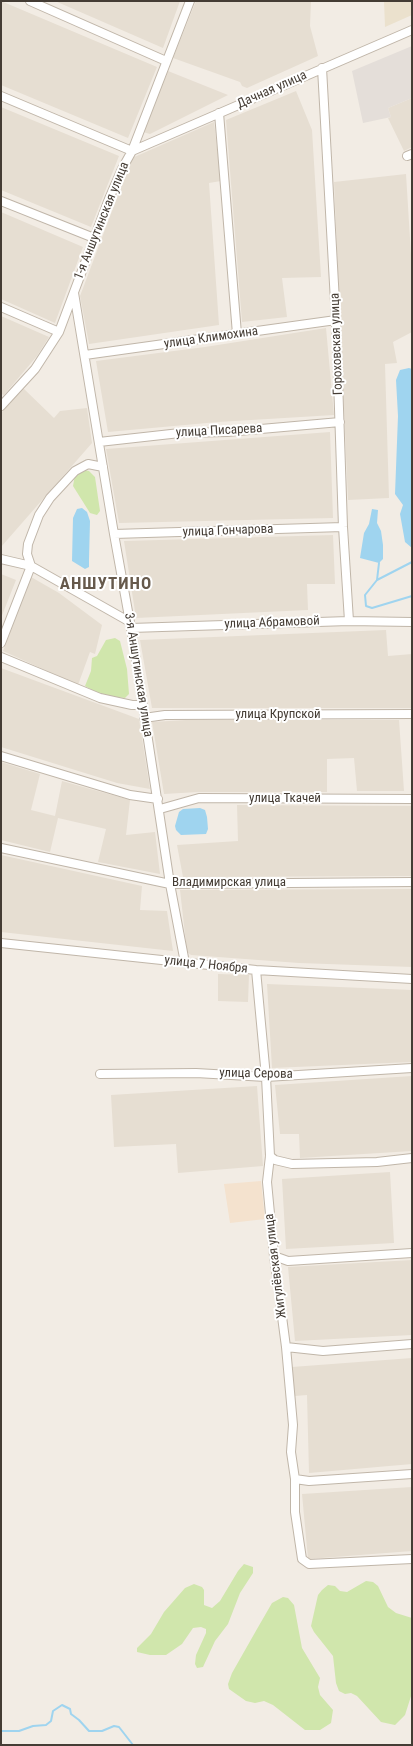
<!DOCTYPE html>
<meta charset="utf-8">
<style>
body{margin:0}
#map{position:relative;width:413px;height:1746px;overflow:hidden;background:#f2ece4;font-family:"Roboto Condensed",sans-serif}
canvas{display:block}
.frame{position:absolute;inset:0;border:2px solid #443c34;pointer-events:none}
</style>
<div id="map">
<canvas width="413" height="1746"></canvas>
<div class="frame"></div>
</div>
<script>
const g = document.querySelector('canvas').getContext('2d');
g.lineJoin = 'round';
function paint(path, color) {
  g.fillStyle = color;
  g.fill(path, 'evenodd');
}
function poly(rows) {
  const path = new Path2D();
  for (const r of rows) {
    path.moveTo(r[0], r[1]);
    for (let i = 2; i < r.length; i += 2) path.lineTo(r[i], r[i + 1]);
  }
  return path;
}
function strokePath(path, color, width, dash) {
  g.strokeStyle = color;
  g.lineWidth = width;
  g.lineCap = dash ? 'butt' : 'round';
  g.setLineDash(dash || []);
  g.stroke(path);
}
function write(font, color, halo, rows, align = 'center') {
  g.font = font + ' "Roboto Condensed",sans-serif';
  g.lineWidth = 4;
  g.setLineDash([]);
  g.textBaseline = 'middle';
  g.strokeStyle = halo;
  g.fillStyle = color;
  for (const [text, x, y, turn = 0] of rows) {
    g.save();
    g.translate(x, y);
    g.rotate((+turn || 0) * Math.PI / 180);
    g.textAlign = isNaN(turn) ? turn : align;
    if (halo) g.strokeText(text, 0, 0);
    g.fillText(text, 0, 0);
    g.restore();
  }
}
const residential = poly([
 [1,1,157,67,128,138,1,85],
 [55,1,180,1,163,48],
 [196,1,311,1,310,26,318,56,247,88,242,86,240,82,173,58],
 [168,71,228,95,150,134,143,132],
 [296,91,312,130,321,277,282,278,287,317,242,322,226,120],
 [412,98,412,147,404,151,388,118,391,117,388,108],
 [1,107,119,156,91,227,1,190],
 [214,122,221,181,209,183,219,325,89,344,80,296,132,158],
 [406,174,412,271,412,332,393,342,397,363,385,364,389,498,348,500,334,182],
 [1,212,83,247,55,323,1,299],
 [1,316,49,337,37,356,4,395,1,394],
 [326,328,334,415,218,422,108,432,96,361,205,347],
 [23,388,54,418,60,411,87,408,92,443,1,547,1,413],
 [330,432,333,518,119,523,106,449],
 [333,535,335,584,307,584,308,610,136,618,124,541],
 [1,574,16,580,1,618],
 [31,577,59,593,102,625,95,654,90,652,78,685,3,651],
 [386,630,388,656,412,654,412,708,152,708,140,640],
 [1,668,139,719,150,789,117,783,1,747],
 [186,720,399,720,404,791,357,791,354,758,327,759,327,792,198,792,164,794,152,722],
 [1,762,40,774,31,810,55,816,62,781,130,800,126,835,155,832,160,874,98,862,106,829,58,818,50,852,1,840],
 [237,805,412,806,412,876,183,877,177,845,238,841],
 [1,855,142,886,140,910,167,911,173,951,1,932],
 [412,889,412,967,299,963,191,955,187,952,180,890],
 [218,974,249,975,248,1002,218,1001],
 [267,984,412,990,412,1062,272,1068],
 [412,1076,412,1151,300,1158,299,1134,280,1134,275,1085],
 [257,1086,263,1166,178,1173,176,1144,114,1147,111,1095],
 [390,1172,394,1243,286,1249,282,1179],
 [412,1260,412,1335,295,1341,288,1267],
 [412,1358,412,1464,309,1473,307,1395,295,1396,292,1367],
 [412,1487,412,1551,308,1559,302,1494]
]);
const commercial = poly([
 [261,1181,265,1219,230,1223,224,1184]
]);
const industrial = poly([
 [412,46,412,98,388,108,391,117,363,123,352,71]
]);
const education = poly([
 [384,1,412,1,412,15,385,27]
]);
const green = poly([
 [84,470,89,471,95,477,100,511,97,515,90,513,73,486,75,475],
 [115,638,120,641,127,669,129,694,125,698,101,695,85,686,91,671,92,658,97,656,106,640],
 [244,1564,253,1567,253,1573,240,1593,228,1624,215,1641,203,1667,197,1668,195,1664,196,1655,206,1633,206,1629,201,1627,193,1628,182,1644,166,1655,150,1655,137,1652,137,1648,151,1634,164,1612,185,1588,194,1584,202,1587,204,1590,204,1605,212,1608,220,1601,238,1571],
 [366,1581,373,1582,378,1586,388,1607,396,1613,412,1618,412,1693,405,1715,395,1725,381,1722,357,1696,351,1693,345,1694,339,1691,336,1683,333,1656,314,1632,311,1626,318,1595,322,1590,328,1585,335,1586,340,1591,347,1592],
 [283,1597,288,1598,294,1605,302,1648,320,1678,318,1687,320,1695,333,1710,331,1723,320,1730,305,1730,273,1705,264,1701,255,1703,246,1701,229,1689,228,1684,232,1673,257,1629,272,1603]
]);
const water = poly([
 [409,368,412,369,412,548,405,542,400,514,403,505,395,494,398,416,396,380,400,370],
 [82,508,87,512,90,521,89,560,89,567,85,569,72,561,73,518,77,509],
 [372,509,378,510,377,523,381,531,383,545,383,559,379,563,360,558,364,533,369,524],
 [200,808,205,810,207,817,208,829,206,834,181,835,176,830,175,826,179,812,183,809]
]);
const stream = poly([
 [379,563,377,580,365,595,366,606,372,608,412,596],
 [377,580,412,562],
 [1,1731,19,1731,33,1726,46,1725,51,1721,53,1711,62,1705,70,1709,71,1714,79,1720,89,1731,102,1731,114,1726,119,1727,133,1745]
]);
const minor = poly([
 [30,1,166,61],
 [322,68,336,320,343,527,349,621],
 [1,96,132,151],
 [219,113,237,334],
 [132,151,412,30],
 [407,156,412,154],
 [1,201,94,238],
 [74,293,114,534,131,628,170,884,185,963],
 [1,307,59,332],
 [85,355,336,320],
 [1,406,35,369,59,332,109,199,122,169,132,151,190,1],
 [99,442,180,433,227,432,340,422],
 [114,534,343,527],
 [1,559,31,566,130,622],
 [131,628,349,621,412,622],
 [1,643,31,566,27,554,28,544,39,515,50,498,75,471,88,464,103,467],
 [1,657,100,698,132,705,143,705],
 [144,718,165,715,412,714],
 [1,756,130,795,158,799],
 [160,809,199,798,412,799],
 [1,848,170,884,412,882],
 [1,943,256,970,412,979],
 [256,970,266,1077,270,1156,267,1182,274,1256,286,1347,293,1425,291,1452,295,1479,295,1512,302,1559,309,1564,412,1559],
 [100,1074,196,1073,266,1077,412,1068],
 [270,1156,275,1160,292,1164,377,1162,412,1158],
 [274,1256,288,1261,412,1253],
 [286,1347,323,1351,412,1344],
 [295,1479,309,1481,412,1474]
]);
const streetNames = [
 ["Дачная улица",272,90,-24],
 ["1-я Аншутинская улица",102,221,-68],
 ["улица Климохина",211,338,-8],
 ["Гороховская улица",337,344,-92],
 ["улица Писарева",219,431,-3],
 ["улица Гончарова",228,531,-2],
 ["улица Абрамовой",272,623,-2],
 ["3-я Аншутинская улица",138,675,81],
 ["улица Крупской",278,715],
 ["улица Ткачей",285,799],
 ["Владимирская улица",229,883],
 ["улица 7 Ноября",206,965,6],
 ["улица Серова",256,1074,1],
 ["Жигулёвская улица",276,1266,-97]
];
const districtNames = [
 ["АНШУТИНО",106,585]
];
paint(residential, '#e6ded2');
paint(commercial, '#f4e2ce');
paint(industrial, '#e4ded9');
paint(education, '#ebe1cd');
paint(green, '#d0e6ac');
paint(water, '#9fd4ef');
strokePath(stream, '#9fd4ef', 2);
strokePath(minor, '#c0b6a9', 10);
strokePath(minor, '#fff', 8);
write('13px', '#443c34', '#fff', streetNames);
g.letterSpacing = '1px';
write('bold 17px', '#66594b', '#fff', districtNames);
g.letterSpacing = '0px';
</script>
